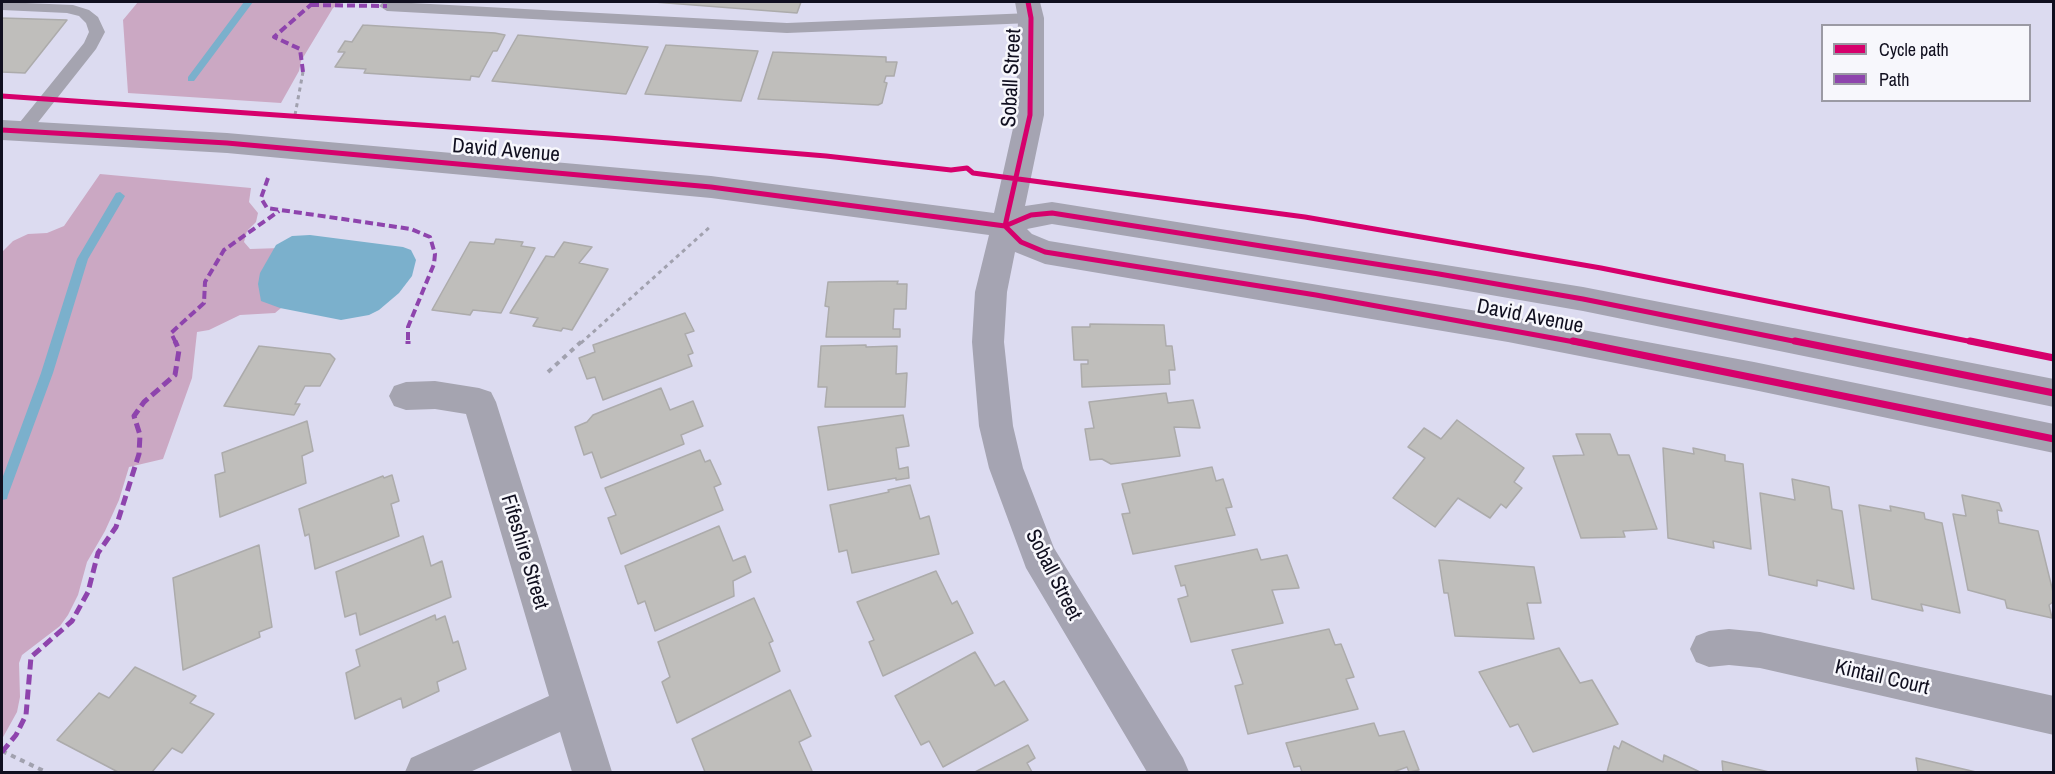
<!DOCTYPE html>
<style>
body{margin:0}
#map{position:relative;width:2055px;height:774px;overflow:hidden;background:#dcdbf0;font-family:"Archivo Narrow",sans-serif}
canvas{display:block}
.frame{position:absolute;inset:0;border:3px solid #100f1f;pointer-events:none}
.legend{position:absolute;left:1821px;top:24px;width:210px;height:78px;box-sizing:border-box;background:#f7f7fc;border:2px solid #9b9aa4;margin:0;padding:8px 10px;list-style:none;font-size:18px;color:#100f1f}
.legend li{display:flex;align-items:center;gap:12px;height:30px}
.legend b{width:30px;border:2px solid #9b9aa4}
</style>
<div id="map">
<canvas width="2055" height="774"></canvas>
<div class="frame"></div>
<ul class="legend">
<li><b style="height:8px;background:#d6006c"></b>Cycle path</li>
<li><b style="height:8px;background:#8e44ad"></b>Path</li>
</ul>
</div>
<script>
const g = document.querySelector('canvas').getContext('2d');
g.lineJoin = 'round';
function paint(path, color) {
  g.fillStyle = color;
  g.fill(path, 'evenodd');
}
function poly(rows) {
  const path = new Path2D();
  for (const r of rows) {
    path.moveTo(r[0], r[1]);
    for (let i = 2; i < r.length; i += 2) path.lineTo(r[i], r[i + 1]);
  }
  return path;
}
function strokePath(path, color, width, dash) {
  g.strokeStyle = color;
  g.lineWidth = width;
  g.lineCap = dash ? 'butt' : 'round';
  g.setLineDash(dash || []);
  g.stroke(path);
}
function write(font, color, halo, rows, align = 'center') {
  g.font = font + ' "Archivo Narrow",sans-serif';
  g.lineWidth = 5;
  g.setLineDash([]);
  g.textBaseline = 'middle';
  g.strokeStyle = halo;
  g.fillStyle = color;
  for (const [text, x, y, turn = 0] of rows) {
    g.save();
    g.translate(x, y);
    g.rotate((+turn || 0) * Math.PI / 180);
    g.textAlign = isNaN(turn) ? turn : align;
    if (halo) g.strokeText(text, 0, 0);
    g.fillText(text, 0, 0);
    g.restore();
  }
}
const forest = poly([
 [138,2,343,2,333,8,301,61,299,71,281,103,128,93,123,20],
 [100,174,251,188,249,202,258,213,256,222,247,231,244,242,250,249,281,248,287,303,275,313,240,315,209,330,197,332,192,378,163,459,129,467,119,500,105,531,87,562,78,595,68,615,60,626,22,655,19,663,20,697,17,712,2,739,2,252,13,241,28,234,47,233,64,226]
]);
const water = poly([
 [310,235,403,247,411,250,416,260,412,276,399,293,379,310,369,315,341,320,280,308,261,301,258,284,260,273,276,245,292,236]
]);
const stream = poly([
 [244,2,253,2,194,81,188,81,188,77,244,2],
 [120,192,125,196,88,259,53,373,8,495,7,499,2,500,2,479,41,373,77,259,116,193,120,192]
]);
const building = poly([
 [654,2,801,2,797,13,654,2],
 [2,18,67,20,25,73,2,72,2,18],
 [363,25,495,33,505,35,497,51,493,51,479,77,471,76,470,80,364,73,366,69,335,67,345,52,338,52,345,41,352,42,363,25],
 [518,35,648,47,626,94,492,81,518,35],
 [666,45,758,51,741,101,645,94,666,45],
 [773,52,886,57,886,62,897,62,894,76,886,76,884,82,887,83,882,103,878,105,758,99,773,52],
 [496,239,523,242,521,246,535,248,501,313,473,310,470,315,432,310,470,242,494,244,496,239],
 [564,242,592,247,579,263,608,269,572,330,563,328,561,331,533,326,538,318,510,313,546,256,554,257,564,242],
 [898,281,897,284,907,284,906,309,894,309,893,329,900,329,900,337,826,337,829,307,825,306,828,282,898,281],
 [685,313,694,331,685,334,693,353,688,355,692,366,603,400,595,377,587,379,579,358,595,352,593,345,685,313],
 [1090,324,1164,325,1166,346,1172,346,1175,370,1169,370,1170,384,1082,387,1081,364,1088,364,1088,360,1074,360,1072,327,1090,327,1090,324],
 [866,345,866,347,897,346,896,374,907,373,905,407,825,407,827,387,818,387,821,346,866,345],
 [259,346,330,354,335,359,320,386,305,386,295,404,300,404,294,415,224,406,259,346],
 [661,388,670,410,693,401,703,426,681,435,684,444,601,478,592,452,584,455,575,427,587,422,593,415,661,388],
 [1166,393,1168,403,1193,400,1200,428,1174,427,1180,456,1111,464,1102,459,1090,460,1085,429,1094,428,1089,402,1166,393],
 [903,415,909,446,896,448,899,469,908,467,909,478,896,480,896,478,828,490,818,427,903,415],
 [1457,420,1524,468,1514,482,1522,488,1506,508,1501,504,1490,518,1458,498,1435,527,1393,498,1425,458,1408,447,1424,428,1441,439,1457,420],
 [307,421,313,451,302,456,306,483,220,517,215,475,225,472,222,453,307,421],
 [1576,434,1610,434,1618,455,1629,455,1657,529,1623,531,1625,537,1581,538,1553,456,1584,455,1576,434],
 [1663,448,1694,454,1693,448,1725,455,1725,461,1743,464,1751,549,1713,541,1714,548,1668,538,1663,448],
 [700,450,705,462,710,460,721,484,714,487,723,510,621,554,608,518,616,515,605,488,700,450],
 [1212,467,1216,481,1223,479,1232,507,1226,508,1235,535,1133,554,1122,514,1130,513,1122,484,1212,467],
 [392,475,399,501,391,504,399,536,315,569,309,534,305,536,299,509,383,476,384,478,392,475],
 [1792,479,1829,487,1832,509,1842,511,1854,589,1817,580,1817,586,1769,575,1760,493,1795,500,1792,479],
 [910,485,920,519,929,516,939,554,852,573,847,550,839,552,830,505,889,492,888,490,910,485],
 [1962,495,1999,503,2002,511,1997,510,1999,523,2038,531,2054,596,2054,601,2049,605,2052,618,2007,608,2005,600,1968,590,1953,514,1966,516,1962,495],
 [1859,505,1891,511,1890,506,1924,513,1925,519,1942,523,1960,613,1921,604,1923,611,1872,599,1859,505],
 [719,526,733,561,745,556,751,572,733,581,734,596,655,631,645,601,638,604,625,566,719,526],
 [423,536,431,566,442,561,451,597,360,635,356,613,345,617,336,572,423,536],
 [259,545,272,627,259,632,260,637,183,670,173,578,259,545],
 [1257,549,1261,560,1287,555,1298,585,1299,588,1272,590,1283,623,1191,642,1178,599,1188,596,1185,585,1181,586,1175,566,1257,549],
 [1439,560,1534,567,1541,603,1527,603,1534,639,1455,636,1448,593,1444,593,1439,560],
 [936,571,952,604,957,601,973,633,883,676,869,642,874,640,857,602,936,571],
 [754,598,773,641,769,643,780,671,677,723,662,682,670,677,658,642,754,598],
 [435,615,436,620,445,616,453,643,458,641,466,669,437,682,439,691,403,708,401,698,355,719,346,673,360,666,356,650,435,615],
 [1329,629,1335,645,1341,644,1354,677,1346,679,1358,709,1248,734,1235,686,1243,684,1232,650,1329,629],
 [1559,648,1580,683,1592,680,1618,724,1533,752,1518,724,1510,727,1479,672,1559,648],
 [975,652,995,686,1004,681,1028,720,943,767,929,741,921,745,895,696,975,652],
 [135,667,196,696,190,703,214,714,182,753,172,748,152,772,118,772,57,740,99,693,109,698,135,667],
 [790,690,811,736,799,742,812,771,705,772,692,739,790,690],
 [1374,723,1379,736,1404,731,1419,770,1409,772,1407,767,1393,772,1302,772,1300,766,1294,767,1286,743,1374,723],
 [1622,741,1663,762,1664,755,1700,772,1607,772,1614,746,1619,749,1622,741],
 [1028,745,1035,758,1027,763,1032,772,975,772,1028,745],
 [1916,758,1976,772,1918,772,1916,758],
 [1722,761,1769,772,1723,772,1722,761]
]);
const pathFar1 = poly([
 [295,115,303,72],
 [581,343,711,226]
]);
const path = poly([
 [548,372,582,341],
 [2,751,46,772]
]);
const lane = poly([
 [2,2,73,5,89,10,98,17,105,32,96,49,28,135,22,137,14,131,16,127,84,43,89,32,86,23,79,16,67,13,2,10,2,2],
 [393,2,787,23,1031,13,1039,18,1031,23,787,33,387,11,379,6,382,3,393,2]
]);
const street = poly([
 [435,381,479,388,491,392,496,402,612,772,572,772,560,732,470,772,405,772,411,758,549,696,466,414,435,409,406,410,394,406,389,396,394,386,406,382,435,381],
 [1729,629,1760,632,2054,696,2054,735,1760,668,1729,665,1709,667,1696,662,1690,649,1696,636,1709,631,1729,629]
]);
const secondary = poly([
 [1015,2,1040,2,1044,18,1044,115,1025,206,1052,202,1583,287,2054,379,2054,407,1583,311,1439,286,1052,224,1027,229,1032,234,1049,241,1508,316,1754,362,2054,424,2054,453,1754,390,1508,342,1045,264,1015,252,1007,292,1004,342,1013,426,1023,468,1054,548,1183,758,1189,772,1147,772,1026,568,989,468,979,426,972,342,975,292,989,235,711,198,227,153,2,140,2,120,227,133,711,176,994,213,1016,115,1018,18,1015,2]
]);
const quietFar1 = poly([
 [311,5,387,6],
 [303,72,300,49,274,37,314,2],
 [268,178,261,198,267,208,411,229,430,237,435,254,434,264,408,327,408,343],
 [176,343,171,333,204,303,205,282,224,250,279,211]
]);
const quiet = poly([
 [408,341,408,344],
 [2,752,16,735,26,715,31,657,72,621,88,592,98,553,116,527,139,454,140,435,134,416,144,402,175,375,179,350,175,341]
]);
const cyclewayFar1 = poly([
 [2,96,609,138,826,156,951,170,967,168,973,173,1305,217,1601,268,1978,343],
 [2,130,227,143,711,187,1005,226,1031,215,1052,213,1439,274,1583,299,1803,343],
 [1005,226,1021,242,1045,252,1316,295,1580,343],
 [1005,226,1030,115,1031,18,1028,2]
]);
const cycleway = poly([
 [1573,341,2054,439],
 [1795,341,2054,393],
 [1970,341,2054,358]
]);
const streetNames = [
 ["Soball Street",1012,78,-87],
 ["David Avenue",506,151,5],
 ["David Avenue",1530,317,11],
 ["Fifeshire Street",524,552,73],
 ["Soball Street",1053,575,63],
 ["Kintail Court",1882,678,13]
];
paint(forest, '#cba8c3');
paint(water, '#7bb0cc');
paint(stream, '#7bb0cc');
paint(building, '#bfbebb');
strokePath(building, '#acabab', 1.5);
strokePath(pathFar1, '#a1a1ae', 3, [4, 4]);
strokePath(path, '#a1a1ae', 4, [5, 5]);
paint(lane, '#a5a4b0');
paint(street, '#a5a4b0');
paint(secondary, '#a5a4b2');
strokePath(quietFar1, '#8e44ad', 4, [8, 4]);
strokePath(quiet, '#8e44ad', 5, [10, 5]);
strokePath(cyclewayFar1, '#d6006c', 5);
strokePath(cycleway, '#d6006c', 7);
write('21px', '#100f1f', '#f7f7fc', streetNames);
</script>
